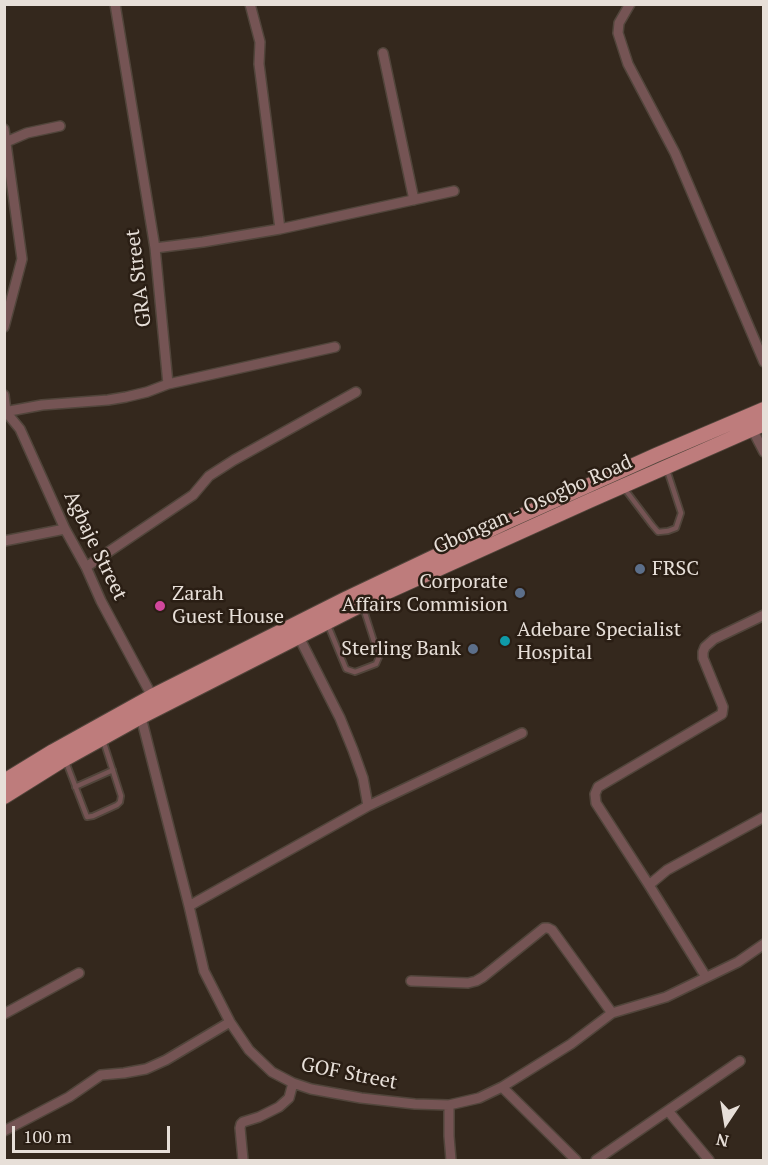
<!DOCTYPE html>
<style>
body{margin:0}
#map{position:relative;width:768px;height:1165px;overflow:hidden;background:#34281d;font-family:"PT Serif",serif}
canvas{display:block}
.frame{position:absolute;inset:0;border:6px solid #e7dfd8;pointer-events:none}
.north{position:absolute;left:696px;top:1093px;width:60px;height:60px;-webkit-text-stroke:4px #2a1e14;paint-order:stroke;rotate:192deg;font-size:16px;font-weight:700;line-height:24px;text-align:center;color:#e7dfd8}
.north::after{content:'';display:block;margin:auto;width:21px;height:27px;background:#e7dfd8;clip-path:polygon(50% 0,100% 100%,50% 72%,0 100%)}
.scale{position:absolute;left:12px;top:1126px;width:158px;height:27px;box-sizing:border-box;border:3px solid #e7dfd8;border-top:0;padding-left:8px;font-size:18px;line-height:21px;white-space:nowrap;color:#e7dfd8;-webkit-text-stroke:4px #2a1e14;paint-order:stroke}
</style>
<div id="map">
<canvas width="768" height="1165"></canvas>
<div class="frame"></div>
<div class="north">N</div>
<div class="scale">100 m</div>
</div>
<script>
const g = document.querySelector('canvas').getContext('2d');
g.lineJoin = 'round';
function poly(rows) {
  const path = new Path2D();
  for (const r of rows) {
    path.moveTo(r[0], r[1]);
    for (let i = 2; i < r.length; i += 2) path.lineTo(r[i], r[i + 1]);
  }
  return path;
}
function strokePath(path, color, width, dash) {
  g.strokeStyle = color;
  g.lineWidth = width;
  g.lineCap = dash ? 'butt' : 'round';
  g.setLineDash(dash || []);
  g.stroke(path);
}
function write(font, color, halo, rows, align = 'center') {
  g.font = font + ' "PT Serif",serif';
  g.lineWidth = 5;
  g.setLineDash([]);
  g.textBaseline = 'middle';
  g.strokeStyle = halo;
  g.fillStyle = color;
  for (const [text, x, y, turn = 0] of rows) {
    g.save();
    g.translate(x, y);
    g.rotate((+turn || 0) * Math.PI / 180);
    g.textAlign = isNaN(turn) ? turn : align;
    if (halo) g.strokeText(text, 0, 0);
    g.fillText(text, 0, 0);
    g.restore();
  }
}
const lane = poly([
 [624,488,652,525,658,532,668,531,676,528,681,513,667,470],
 [327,623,346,669,355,672,376,664,379,657,363,607],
 [66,762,87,817,93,816,117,805,120,802,121,796,103,740],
 [75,787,113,770]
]);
const street = poly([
 [115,4,155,248,168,384],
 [250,4,260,42,259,64,280,229],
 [630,4,619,23,618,33,628,64,675,153,764,362],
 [383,53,414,200],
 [4,129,22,259,4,327],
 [6,142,27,133,60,126],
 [155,248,203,242,280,229,454,191],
 [4,395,6,412],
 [4,412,42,405,108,400,126,397,147,392,168,384,335,347],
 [6,412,20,429,65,529,86,567,101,601,152,696],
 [752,429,764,452],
 [4,541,65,529],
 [86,567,193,495,209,476,234,460,356,392],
 [299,637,340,718,353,750,363,778,368,806],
 [141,717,189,906,204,971,230,1022,249,1050,272,1072,293,1083,311,1089,361,1098,415,1104,449,1105,479,1098,502,1087,571,1044,612,1013,666,997,738,962,764,944],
 [649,885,667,870,764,817],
 [189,906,368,806,522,733],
 [706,977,649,885,596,803,595,794,598,787,722,714,723,707,703,658,703,652,705,647,714,639,764,615],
 [411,981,468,983,476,981,483,977,544,928,548,928,552,930,612,1013],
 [4,1014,79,973],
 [502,1087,576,1160],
 [449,1105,449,1136,451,1160],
 [669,1112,709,1160],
 [4,1131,69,1097,101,1075,124,1073,146,1069,166,1060,230,1022],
 [243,1160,240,1128,241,1124,243,1122,259,1117,279,1107,289,1098,293,1083],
 [596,1160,740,1061]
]);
const primary = poly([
 [4,781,53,751,152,696,347,598,507,522,656,455,764,409],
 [4,797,60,762,141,717,383,594,589,501,764,424]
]);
const markers = [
 [640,569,6,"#5c6f8a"],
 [520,593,6,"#5c6f8a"],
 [160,606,6,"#d1479c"],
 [505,641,6,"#0f9aa8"],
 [473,649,6,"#5c6f8a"]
];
const streetNames = [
 ["GRA Street",139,278,-97],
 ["Gbongan - Osogbo Road",533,505,-24],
 ["Agbaje Street",95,546,64],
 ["GOF Street",349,1074,11]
];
const poiNames = [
 ["FRSC",652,569],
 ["Corporate",508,582,"right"],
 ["Affairs Commision",508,605,"right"],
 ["Zarah",172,594],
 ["Guest House",172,617],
 ["Adebare Specialist",517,630],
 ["Hospital",517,653],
 ["Sterling Bank",461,649,"right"]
];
strokePath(lane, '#51453b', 8);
strokePath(street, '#51453b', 12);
strokePath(primary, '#51453b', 16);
strokePath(lane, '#755454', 4.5);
strokePath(street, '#755454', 9);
strokePath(primary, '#be7c7c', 14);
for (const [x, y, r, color] of markers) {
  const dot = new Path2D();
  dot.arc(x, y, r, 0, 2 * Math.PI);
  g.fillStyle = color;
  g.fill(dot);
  strokePath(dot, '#2a1e14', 2);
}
write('20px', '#e7dfd8', '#2a1e14', streetNames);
write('20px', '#e7dfd8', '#2a1e14', poiNames, 'left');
</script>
